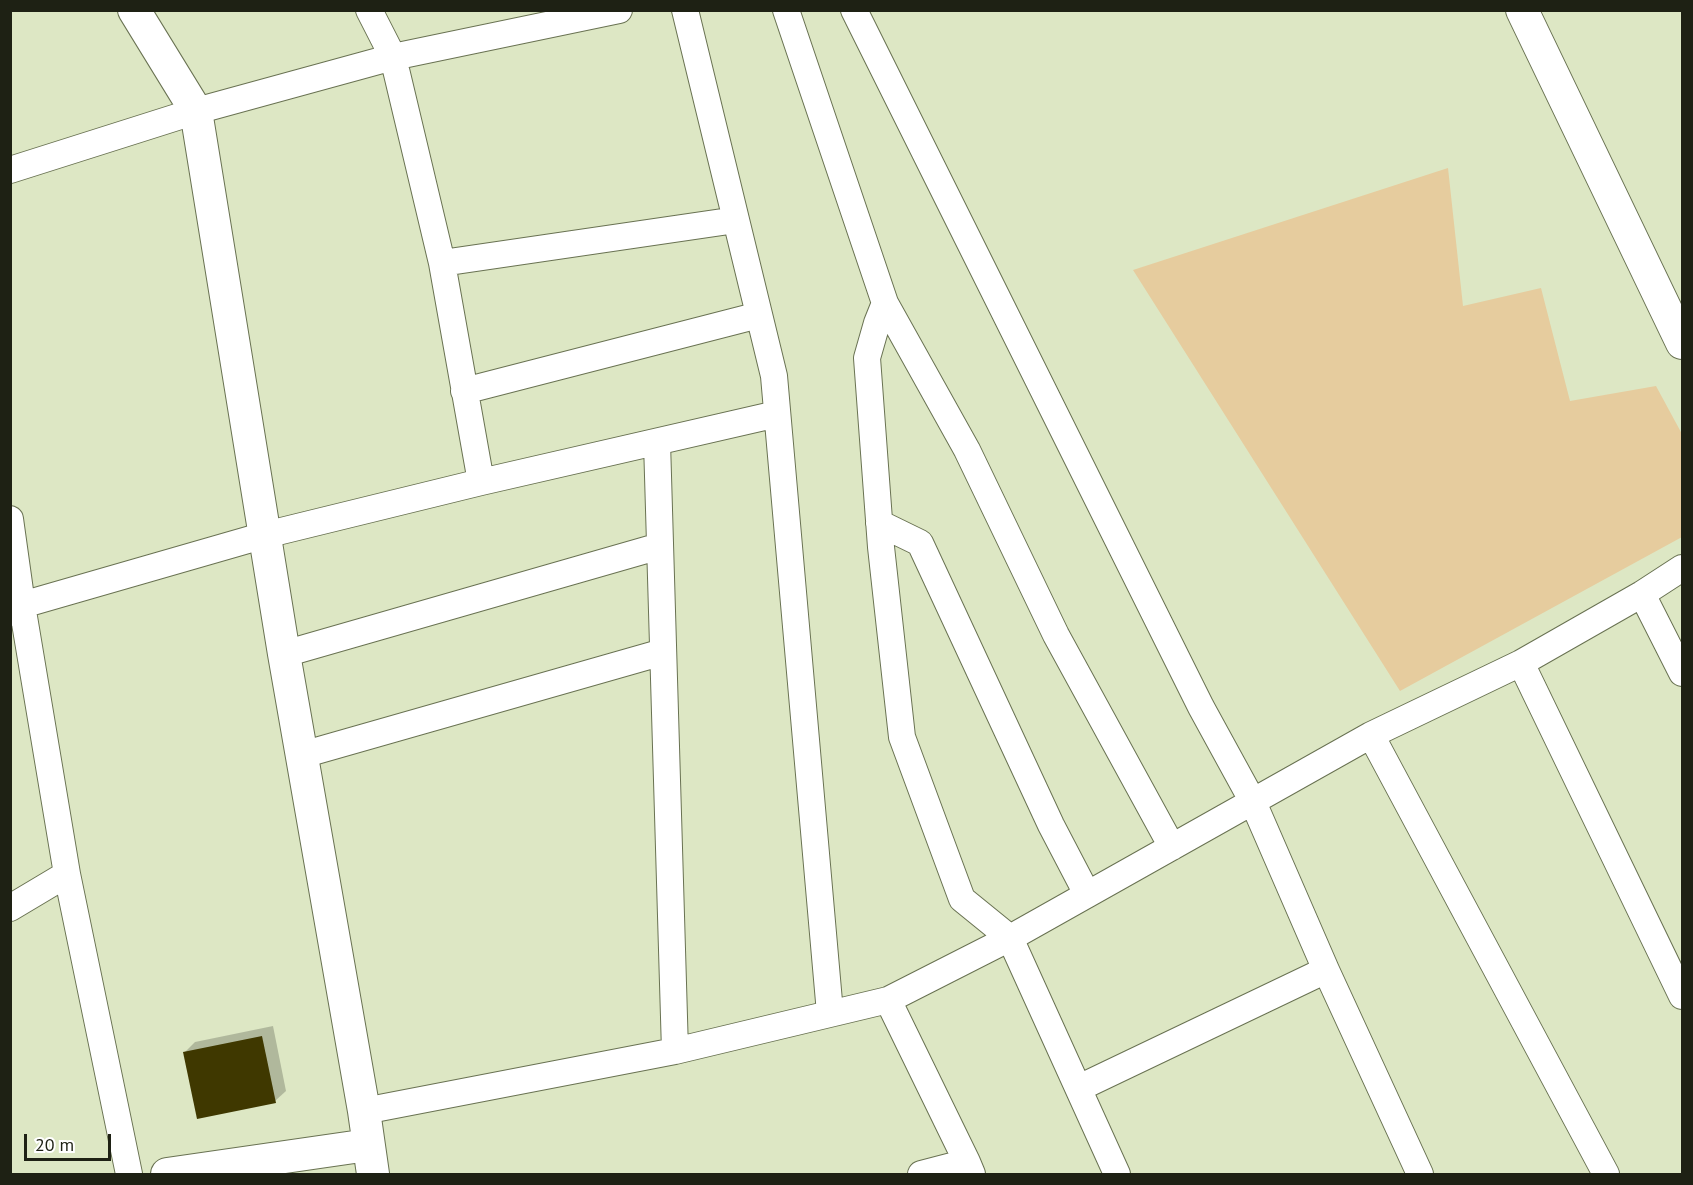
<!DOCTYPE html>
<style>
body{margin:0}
#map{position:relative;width:1693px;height:1185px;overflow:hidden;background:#dde7c4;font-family:"PT Sans",sans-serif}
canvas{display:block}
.frame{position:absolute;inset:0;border:12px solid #1e2114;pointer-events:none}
.scale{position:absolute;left:24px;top:1134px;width:87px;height:27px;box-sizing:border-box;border:3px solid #1e2114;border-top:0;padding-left:8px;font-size:18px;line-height:21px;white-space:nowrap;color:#1e2114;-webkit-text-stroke:4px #fff;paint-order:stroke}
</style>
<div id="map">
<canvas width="1693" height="1185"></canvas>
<div class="frame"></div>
<div class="scale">20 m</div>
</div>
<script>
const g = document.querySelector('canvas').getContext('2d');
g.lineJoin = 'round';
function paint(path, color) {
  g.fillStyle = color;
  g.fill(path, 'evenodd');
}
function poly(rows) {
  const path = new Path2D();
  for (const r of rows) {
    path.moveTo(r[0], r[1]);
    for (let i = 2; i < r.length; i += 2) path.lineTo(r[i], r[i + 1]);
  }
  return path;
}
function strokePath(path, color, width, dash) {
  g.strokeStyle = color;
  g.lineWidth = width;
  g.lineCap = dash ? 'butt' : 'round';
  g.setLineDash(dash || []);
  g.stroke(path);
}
const green = poly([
 [1448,168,1463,306,1541,288,1570,401,1656,386,1682,434,1682,537,1400,691,1133,270]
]);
const shadow = poly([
 [273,1026,286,1091,275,1101,184,1053,195,1042]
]);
const building = poly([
 [262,1036,276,1103,197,1119,183,1052]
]);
const minor = poly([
 [369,10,393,57,442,263,481,482],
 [685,10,774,376,830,1013],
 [786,10,885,303],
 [854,10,1201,707,1253,802,1326,970],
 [10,170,196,111,393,57,619,10],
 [442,263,736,220],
 [464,391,759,315],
 [657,442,675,1051],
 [10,519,22,605,67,874,129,1174],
 [879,523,920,543,1051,825,1087,894],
 [1642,594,1682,673],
 [10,613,22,605,265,535,481,482,777,414],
 [284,654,660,546],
 [1521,663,1682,996],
 [1371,735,1606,1174],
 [302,755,663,652],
 [10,908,67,874],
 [888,1000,967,1162],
 [1079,1088,1326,970,1420,1174],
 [364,1111,675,1051,888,1000,1010,938,962,899,902,737,881,547,867,358,877,323,885,303,967,450,1056,635,1172,847],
 [921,1174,967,1162,972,1174],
 [1117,1174,1010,938,1371,735,1521,663,1642,594,1682,568]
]);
const tertiary = poly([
 [134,10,196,111,284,654,364,1111,373,1174],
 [1522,10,1682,343],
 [167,1174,368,1145]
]);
paint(green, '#e6cc9e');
paint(shadow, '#0003');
paint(building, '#3f3800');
strokePath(minor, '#697252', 28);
strokePath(tertiary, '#697252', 34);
strokePath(minor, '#fff', 26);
strokePath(tertiary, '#fff', 32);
</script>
